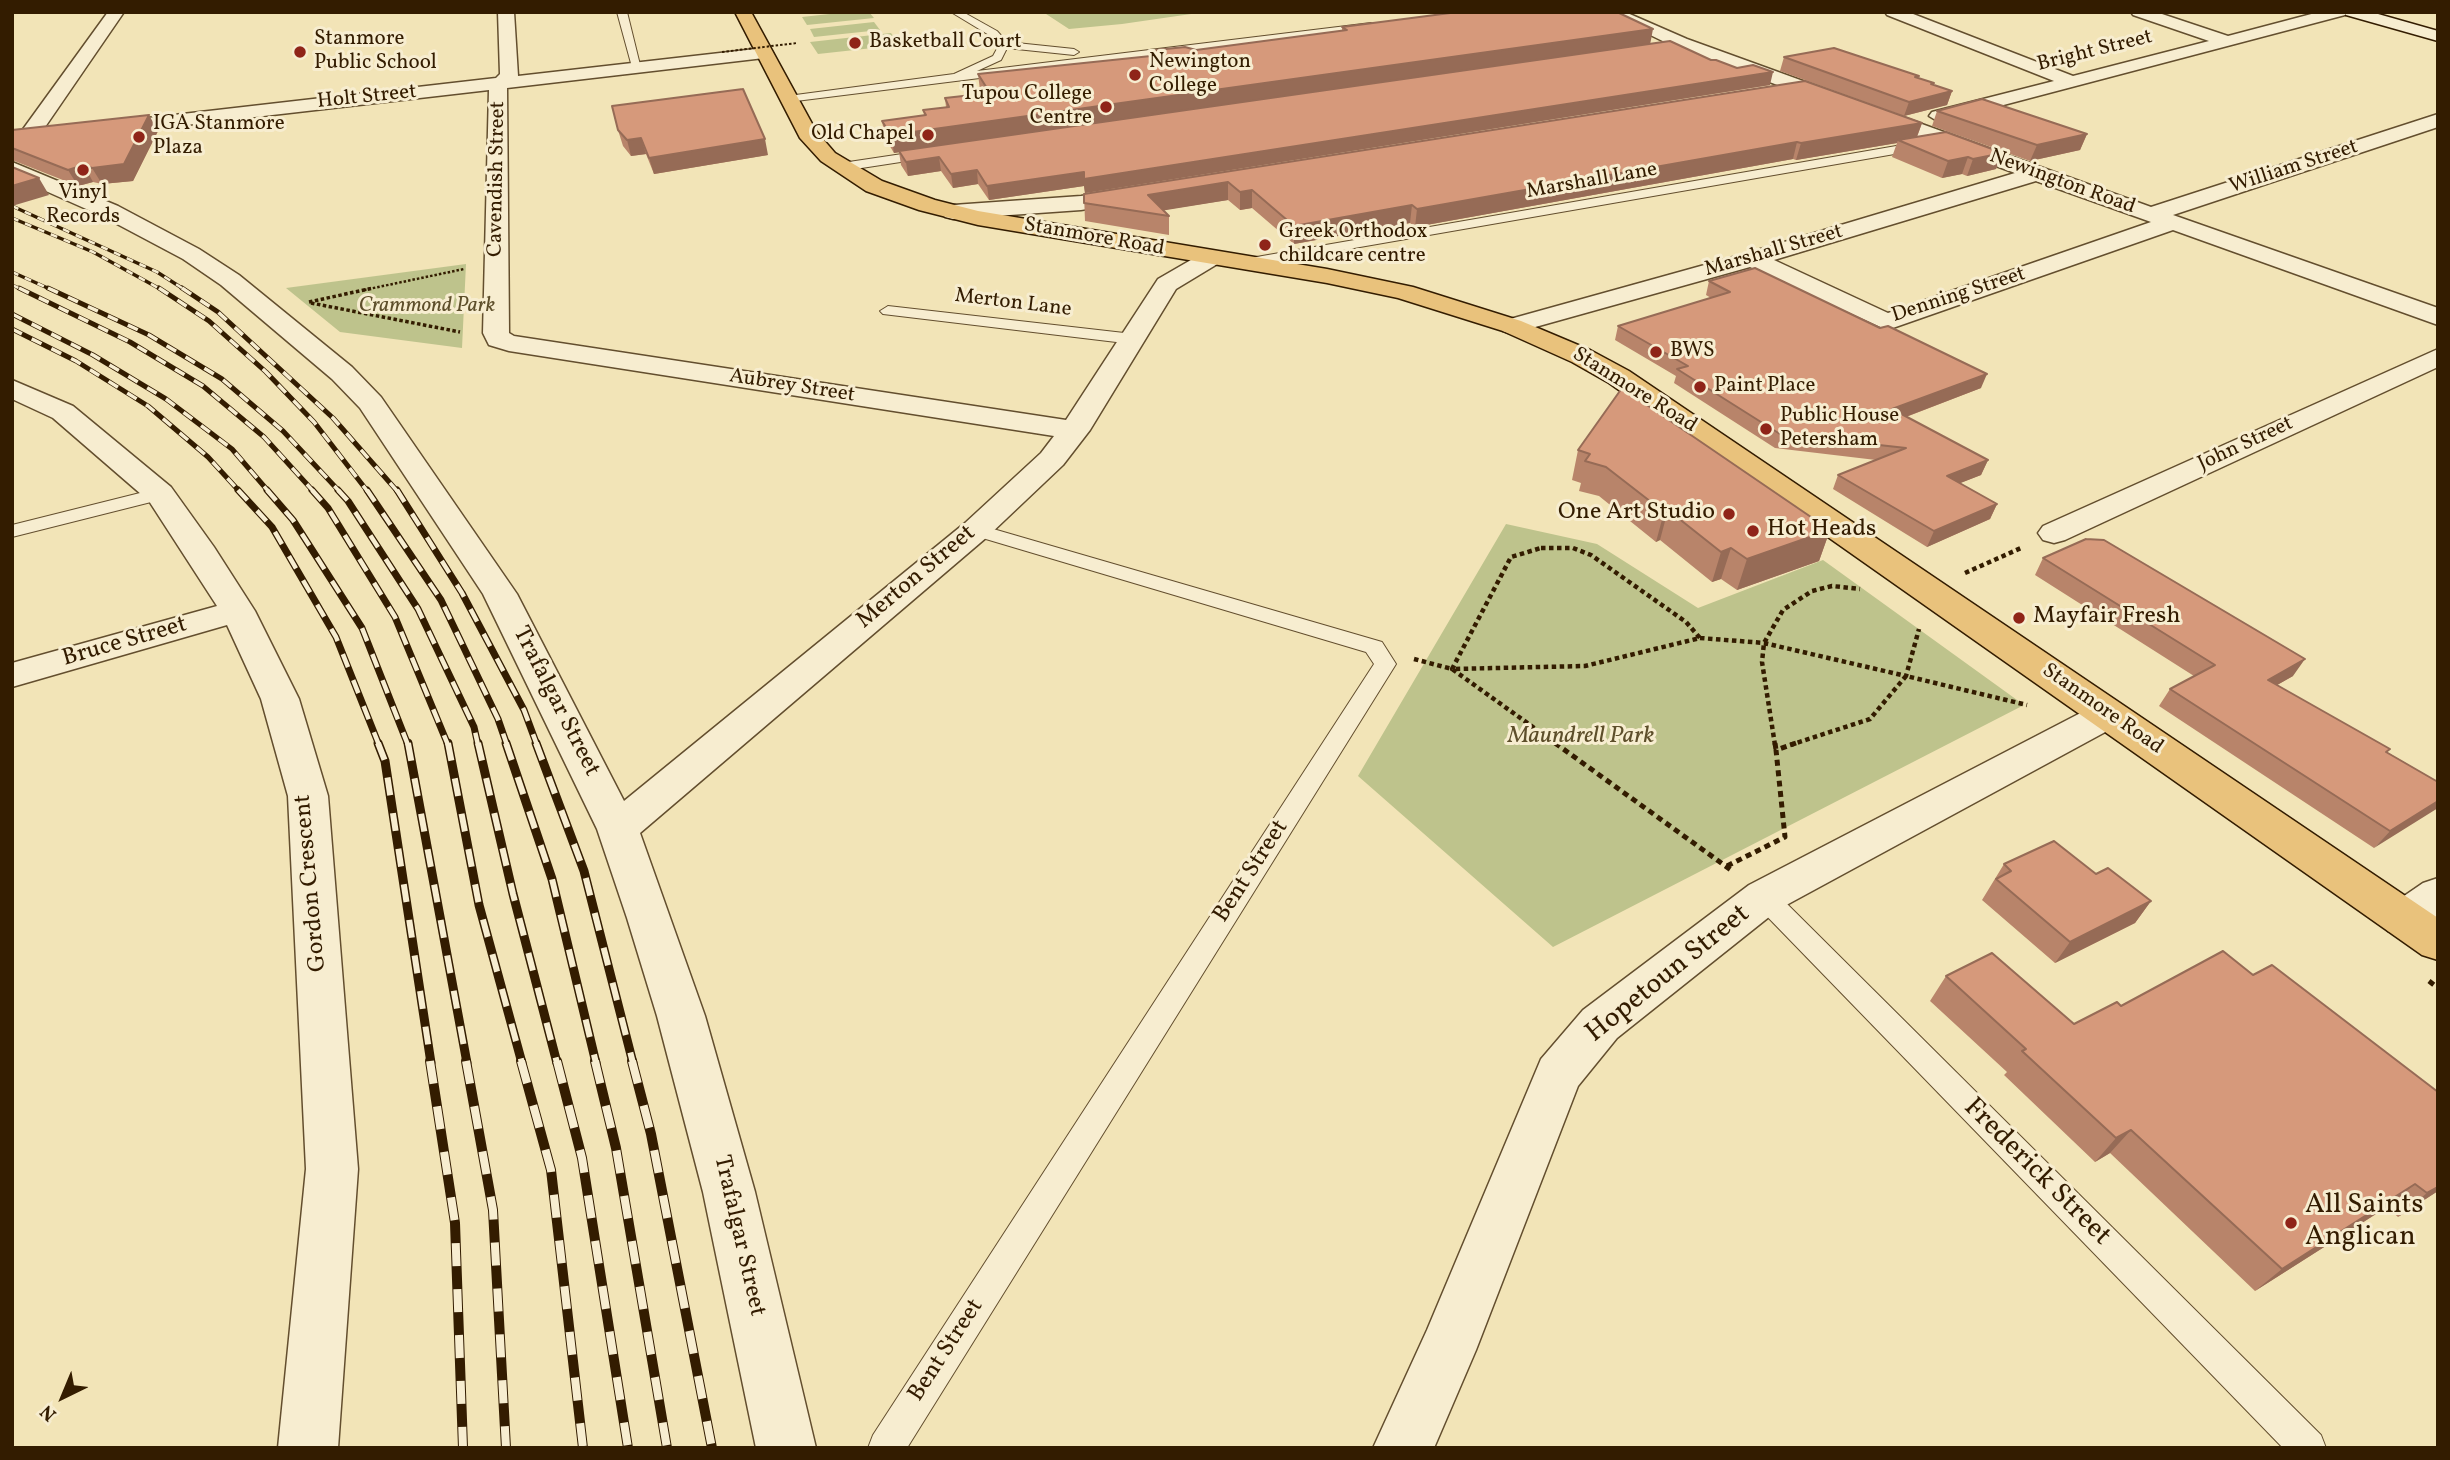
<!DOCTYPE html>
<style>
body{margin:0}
#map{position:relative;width:2450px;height:1460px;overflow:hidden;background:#f2e4b7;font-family:Vollkorn,serif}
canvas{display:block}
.frame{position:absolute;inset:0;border:14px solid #331c00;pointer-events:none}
.north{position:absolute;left:28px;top:1362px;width:70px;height:70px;-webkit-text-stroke:5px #f7edd0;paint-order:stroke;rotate:223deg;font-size:19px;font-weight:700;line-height:28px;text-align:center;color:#331c00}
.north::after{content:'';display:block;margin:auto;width:24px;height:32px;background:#331c00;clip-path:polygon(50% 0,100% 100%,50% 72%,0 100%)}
</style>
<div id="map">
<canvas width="2450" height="1460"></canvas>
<div class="frame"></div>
<div class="north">N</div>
</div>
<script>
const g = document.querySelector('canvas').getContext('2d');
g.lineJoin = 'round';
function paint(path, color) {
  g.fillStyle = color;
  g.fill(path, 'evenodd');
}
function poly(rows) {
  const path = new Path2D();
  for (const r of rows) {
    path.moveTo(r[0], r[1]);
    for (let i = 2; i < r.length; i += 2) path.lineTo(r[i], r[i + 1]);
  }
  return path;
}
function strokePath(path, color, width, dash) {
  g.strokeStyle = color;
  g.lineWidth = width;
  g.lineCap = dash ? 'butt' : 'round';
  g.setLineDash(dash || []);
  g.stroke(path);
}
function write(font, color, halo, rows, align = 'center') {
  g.font = font + ' Vollkorn,serif';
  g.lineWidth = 6;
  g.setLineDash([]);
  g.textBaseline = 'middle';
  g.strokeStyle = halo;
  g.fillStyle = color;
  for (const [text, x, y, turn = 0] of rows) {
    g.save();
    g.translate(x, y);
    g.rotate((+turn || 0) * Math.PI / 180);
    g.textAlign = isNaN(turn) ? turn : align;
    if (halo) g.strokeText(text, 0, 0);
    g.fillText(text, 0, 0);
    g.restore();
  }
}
const green = poly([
 [848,12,869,12,874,18,807,25,802,17],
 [1043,12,1205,12,1122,24,1069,29],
 [874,22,880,30,814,37,810,29],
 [891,33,900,45,818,54,810,42],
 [466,264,462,348,340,332,286,288],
 [1506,524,1597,544,1698,608,1823,560,2024,705,1553,947,1358,776]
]);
const pathFar3 = poly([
 [364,290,464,269]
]);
const pathFar2 = poly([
 [309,302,373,288],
 [311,303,460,332]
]);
const pathFar1 = poly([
 [1541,548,1573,548,1591,555,1686,622,1700,638,1585,666,1452,669,1511,557,1541,548],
 [1965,573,2021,548],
 [1700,638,1764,643,1906,676,1919,629],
 [1414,659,1452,669,1558,745],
 [1775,745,1762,662,1764,643,1783,610,1812,591,1832,586,1860,589],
 [1790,745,1870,719,1906,676,2027,705]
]);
const path = poly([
 [1555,743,1731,870],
 [1775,743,1776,750],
 [1727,866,1785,837,1776,750,1796,743],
 [2429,981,2438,988]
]);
const service = poly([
 [617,12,627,12,641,69,632,67,617,12],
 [951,12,963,12,997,31,1007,42,1074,49,1079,52,1074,55,1007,48,1001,60,977,71,1371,23,1376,26,1371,29,788,102,782,99,788,96,954,74,993,56,999,45,989,35,951,12],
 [1925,141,1929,142,1929,148,1245,267,1238,263,1245,259,1925,141],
 [929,150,933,151,933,157,842,171,836,167,842,163,929,150],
 [888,306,1133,334,1141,339,1133,344,883,314,880,311,888,306],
 [160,488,167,490,169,494,167,498,12,537,12,525,160,488],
 [976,524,1382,642,1396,664,907,1448,868,1448,873,1435,1374,664,1366,652,969,534,966,530,976,524],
 [1764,887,1773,890,2321,1435,2326,1448,2283,1448,1755,904,1751,897,1755,890,1764,887]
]);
const minor = poly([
 [108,12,124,12,43,130,496,78,500,74,498,12,514,12,518,76,764,48,770,49,773,53,764,58,507,88,509,333,514,336,1066,420,1158,279,1203,253,1219,253,1223,258,1219,263,1176,289,1090,430,1063,465,987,537,640,833,705,1016,755,1192,816,1448,756,1448,703,1192,657,1016,627,918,597,829,483,594,360,408,332,379,221,285,183,259,102,216,12,176,12,162,118,206,199,249,239,275,352,367,381,397,517,594,624,801,965,523,1041,453,1054,436,509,351,489,345,483,333,489,90,12,145,12,133,21,132,108,12],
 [1603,12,1625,12,1687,39,2151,207,2438,114,2438,127,2173,215,2438,308,2438,325,2173,230,1887,330,1750,267,1521,331,1512,334,1503,331,1499,326,1503,321,1744,254,2015,173,1675,47,1603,12],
 [2036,181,2151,222,1888,313,1774,260,2036,181],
 [1885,12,1908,12,2073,76,2209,41,2133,15,2131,12,2156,12,2228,36,2319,12,2347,12,2345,15,1939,122,1929,116,1932,112,2054,81,1887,15,1885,12],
 [1135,188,1143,190,1146,195,1143,200,1081,210,953,219,945,217,942,212,945,207,953,205,1081,196,1135,188],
 [2438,349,2438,367,2065,540,2054,543,2043,540,2038,533,2043,526,2438,349],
 [12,380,73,406,171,487,214,547,255,611,299,699,328,796,358,1169,338,1448,278,1448,306,1169,288,796,261,699,227,625,12,687,12,663,217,606,149,501,53,418,12,399,12,380],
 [2107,702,2120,706,2126,715,2120,724,1779,909,1617,1038,1578,1086,1476,1350,1434,1448,1373,1448,1427,1330,1541,1059,1583,1010,1749,885,2094,706,2107,702],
 [2438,878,2438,918,2420,931,2404,936,2388,931,2382,919,2388,907,2423,883,2438,878]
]);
const secondary = poly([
 [2344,12,2371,12,2438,31,2438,41,2346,15,2344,12]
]);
const trunk = poly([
 [735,12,751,12,816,131,835,153,882,181,935,200,978,211,1327,269,1413,287,1521,321,1590,350,1629,371,2438,918,2438,960,2422,955,1609,383,1572,362,1503,331,1398,298,1327,283,978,225,919,210,866,191,821,161,800,138,735,12]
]);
const railFar4 = poly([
 [12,206,157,272,185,290],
 [12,218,93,252,162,290],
 [12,272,52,290],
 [12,285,23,290]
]);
const railFar3 = poly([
 [19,288,130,342,203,386,264,437,314,492],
 [48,288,149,335,222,379,283,431,340,492],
 [159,288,209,321,266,372,314,422,368,492],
 [182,288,218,312,333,418,398,492],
 [12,314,93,355,166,399,232,449,269,492],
 [12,329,76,361,148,406,208,457,240,492]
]);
const railFar2 = poly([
 [238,490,272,527,336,637,379,745],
 [267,490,293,520,362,628,408,745],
 [312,490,328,508,395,617,448,745],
 [338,490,348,501,418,609,474,727,478,745],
 [367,490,441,600,498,719,507,745],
 [397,490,462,593,524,710,537,745]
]);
const railFar1 = poly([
 [378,743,385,761,431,1063],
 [408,743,467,1063],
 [448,743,479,905,522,1063],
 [478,743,513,894,557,1063],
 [506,743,552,879,596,1063],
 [536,743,584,871,633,1063]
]);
const rail = poly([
 [430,1061,455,1223,463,1448],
 [466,1061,493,1210,506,1448],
 [521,1061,551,1170,583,1448],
 [557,1061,582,1158,628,1448],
 [595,1061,616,1148,667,1448],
 [632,1061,651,1134,712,1448]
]);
const pathBridge = poly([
 [722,52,797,43]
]);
const wall = poly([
 [1342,27,1650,44,1711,60,1770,85,1085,193,1084,186,989,200,978,184,953,188,941,171,908,176,901,165,899,152,894,153,885,138,882,121,924,115,923,110,946,107,945,98,983,94,980,90,978,74,1151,56,1342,31],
 [1784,57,1918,78,1934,85,1952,91,1947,105,1904,116,1780,71],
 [1937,111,2087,134,2080,150,2030,161,1932,126],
 [1922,123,1917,137,2003,153,1996,169,1967,176,1962,174,1942,178,1892,157,1897,143,1796,160,1793,159,1415,227,1410,223,1294,244,1252,208,1240,210,1228,200,1163,210,1169,216,1169,235,1085,221,1084,194],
 [12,130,158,131,133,181,102,184,93,182,78,186,12,160],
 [618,130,768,155,654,174,646,154,631,156,623,146],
 [1709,281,1981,388,1906,417,1988,460,1981,475,1960,483,1997,504,1990,519,1927,547,1833,489,1838,475,1876,460,1775,448,1674,383,1676,376,1615,340,1618,326,1711,298,1706,295],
 [1578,450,1830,530,1819,561,1737,590,1721,579,1712,582,1660,540,1656,542,1599,496,1579,491,1581,483,1572,480],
 [2043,558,2293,676,2277,685,2390,749,2387,752,2438,782,2374,848,2159,706,2170,689,2194,676,2035,575],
 [2004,864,2096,874,2151,901,2135,923,2055,963,1982,900],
 [1946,976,2074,1024,2121,1006,2438,1191,2398,1217,2387,1207,2255,1291,2110,1153,2095,1162,2004,1075,2007,1072,1930,1001]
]);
const shadedWall = poly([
 [1653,29,1650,45,894,153,891,135],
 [1773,72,1770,85,1085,193,1084,186,989,200,987,186],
 [1934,83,1930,97,1952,91,1947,105,1904,116,1909,102,1931,84],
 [149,115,158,131,133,181,102,184,92,168],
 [1922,123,1916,139,1898,140,1897,143,1796,160,1801,143],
 [2087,134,2080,150,2030,161,2037,145],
 [641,138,646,154,631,156,627,140],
 [765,139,768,155,654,174,649,158],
 [1797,142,1793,159,1415,227,1417,209],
 [2003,153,1996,169,1967,176,1973,159],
 [939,157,941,171,908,176,906,162],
 [1968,157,1962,174,1942,178,1948,161],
 [84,165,93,182,78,186,68,170],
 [977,170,978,184,953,188,951,174],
 [39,178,49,195,12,206,12,186],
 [1228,182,1228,200,1148,213,1148,195],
 [1252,190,1252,208,1240,210,1240,192],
 [1412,205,1410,223,1294,244,1294,226],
 [1987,374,1981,388,1887,424,1892,409],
 [1988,460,1981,475,1940,491,1947,476],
 [1997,504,1990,519,1927,547,1934,531],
 [1668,510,1660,540,1656,542,1664,512],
 [1830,530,1819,561,1737,590,1747,559],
 [1731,548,1721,579,1712,582,1721,552],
 [2305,659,2293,676,2256,697,2268,680],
 [2438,801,2438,808,2374,848,2390,831],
 [2151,901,2135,923,2055,963,2070,942],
 [2131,1130,2110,1153,2095,1162,2116,1138],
 [2415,1184,2387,1207,2255,1291,2282,1269],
 [2438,1187,2438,1191,2398,1217,2427,1193]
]);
const building = poly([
 [1458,12,1617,12,1653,29,891,135,882,121,926,115,923,110,949,107,945,98,990,93,978,74,1151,56,1156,50,1185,47,1196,50,1347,30,1342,27,1458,12],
 [1670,41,1711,60,1716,60,1737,68,1753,65,1773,72,1084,179,1084,172,987,186,977,170,951,174,939,157,906,162,899,151,1670,41],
 [1834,48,1919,76,1915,77,1934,83,1931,84,1952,91,1909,102,1784,57,1834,48],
 [1805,81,1922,123,1801,143,1797,142,1417,209,1412,205,1294,226,1252,190,1240,192,1228,182,1148,195,1169,216,1084,203,1084,194,1805,81],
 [743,89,765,139,649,158,641,138,627,140,618,130,612,106,743,89],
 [1982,99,2087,134,2037,145,1937,111,1982,99],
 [149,115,124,164,92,168,84,165,68,170,12,148,12,130,149,115],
 [1946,132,2003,153,1973,159,1968,157,1948,161,1898,140,1946,132],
 [12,167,39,178,12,186,12,167],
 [1755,268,1880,328,1888,326,1987,374,1892,409,1988,460,1947,476,1997,504,1934,531,1838,475,1906,448,1780,434,1677,369,1688,366,1618,326,1730,292,1709,281,1755,268],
 [1622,388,1830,530,1747,559,1731,548,1721,552,1668,510,1664,512,1606,467,1585,461,1590,454,1578,450,1622,388],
 [2086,539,2104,540,2305,659,2268,680,2390,749,2386,752,2438,782,2438,801,2390,831,2170,689,2215,665,2043,558,2086,539],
 [2054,841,2096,874,2108,868,2151,901,2070,942,1996,879,2011,871,2004,864,2054,841],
 [2223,951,2253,975,2272,965,2438,1092,2438,1187,2427,1193,2415,1184,2282,1269,2131,1130,2116,1138,2022,1051,2026,1049,1946,976,1992,953,2074,1024,2117,1002,2121,1006,2223,951]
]);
const markers = [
 [855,43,7,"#8f2418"],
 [300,52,7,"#8f2418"],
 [1135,75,7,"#8f2418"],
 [1106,107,7,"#8f2418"],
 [928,135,7,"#8f2418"],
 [139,137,7,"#8f2418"],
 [83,170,7,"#8f2418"],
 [1265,245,7,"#8f2418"],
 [1656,352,7,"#8f2418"],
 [1700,387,7,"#8f2418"],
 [1766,429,7,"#8f2418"],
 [1729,514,7,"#8f2418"],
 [1753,531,7,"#8f2418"],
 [2019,618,7,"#8f2418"],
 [2291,1223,7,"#8f2418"]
];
const farPoinames = [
 ["Stanmore",314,40],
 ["Public School",314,64],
 ["Basketball Court",869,43],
 ["Newington",1149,63],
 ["College",1149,87],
 ["Tupou College",1092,95,"right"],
 ["Centre",1092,119,"right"],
 ["IGA Stanmore",153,125],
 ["Plaza",153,149],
 ["Old Chapel",914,135,"right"],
 ["Vinyl",83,194,"center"],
 ["Records",83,218,"center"],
 ["Greek Orthodox",1279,233],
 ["childcare centre",1279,257],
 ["BWS",1670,352],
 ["Paint Place",1714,387],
 ["Public House",1780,417],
 ["Petersham",1780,441]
];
const farStreetnames = [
 ["Bright Street",2095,52,-14],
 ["Holt Street",367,98,-6],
 ["William Street",2294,168,-18],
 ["Cavendish Street",498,179,-89],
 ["Marshall Lane",1592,182,-10],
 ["Newington Road",2062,183,20],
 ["Stanmore Road",1094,238,10],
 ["Marshall Street",1774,252,-16],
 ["Denning Street",1959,296,-18],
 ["Merton Lane",1013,304,7],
 ["Aubrey Street",792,387,9],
 ["Stanmore Road",1634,391,32],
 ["John Street",2246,445,-25],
 ["Stanmore Road",2102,710,35]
];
const farParknames = [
 ["Crammond Park",427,307]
];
const poiNames = [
 ["One Art Studio",1715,514,"right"],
 ["Hot Heads",1767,531],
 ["Mayfair Fresh",2033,618]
];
const streetNames = [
 ["Merton Street",917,578,-40],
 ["Bruce Street",125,643,-16],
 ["Trafalgar Street",555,702,63],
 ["Bent Street",1252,872,-57],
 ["Gordon Crescent",312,883,-95],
 ["Trafalgar Street",738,1236,77],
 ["Bent Street",947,1351,-57]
];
const parkNames = [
 ["Maundrell Park",1581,738]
];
const nearStreetnames = [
 ["Hopetoun Street",1669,975,-39],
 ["Frederick Street",2036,1173,45]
];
const nearPoinames = [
 ["All Saints",2305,1207],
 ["Anglican",2305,1239]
];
paint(green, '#bec38c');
strokePath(service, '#634e2e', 2);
strokePath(minor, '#634e2e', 3);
strokePath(secondary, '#331c00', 3);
strokePath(trunk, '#331c00', 3);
strokePath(pathFar3, '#331c00', 2.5, [2.5, 2]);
strokePath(pathFar2, '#331c00', 3.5, [3.5, 2.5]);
strokePath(pathFar1, '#331c00', 4.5, [4.5, 3.5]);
strokePath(path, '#331c00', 5, [6, 4.5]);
paint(service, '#f7edd0');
paint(minor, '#f7edd0');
paint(secondary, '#f7edd0');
paint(trunk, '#e9c27c');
strokePath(railFar4, '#331c00', 3.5);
strokePath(railFar3, '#331c00', 5);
strokePath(railFar2, '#331c00', 7);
strokePath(railFar1, '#331c00', 9);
strokePath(rail, '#331c00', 10);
strokePath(railFar4, '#f7edd0', 2.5, [7]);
strokePath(railFar3, '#f7edd0', 3.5, [11]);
strokePath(railFar2, '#f7edd0', 4.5, [14]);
strokePath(railFar1, '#f7edd0', 6, [18]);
strokePath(rail, '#f7edd0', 8, [23]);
strokePath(pathBridge, '#331c00', 2, [2.5, 2]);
paint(wall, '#b8846a');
paint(shadedWall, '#966b56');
paint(building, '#d6997b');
strokePath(building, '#966b56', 2);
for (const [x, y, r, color] of markers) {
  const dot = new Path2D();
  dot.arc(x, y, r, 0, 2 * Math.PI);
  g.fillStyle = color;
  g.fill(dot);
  strokePath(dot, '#f7edd0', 2.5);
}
write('21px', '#331c00', '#f7edd0', farPoinames, 'left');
write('21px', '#331c00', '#f7edd0', farStreetnames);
write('italic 21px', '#5d4e2a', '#f7edd0', farParknames);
write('24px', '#331c00', '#f7edd0', poiNames, 'left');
write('24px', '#331c00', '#f7edd0', streetNames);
write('italic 24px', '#5d4e2a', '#f7edd0', parkNames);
write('28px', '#331c00', '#f7edd0', nearStreetnames);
write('28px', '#331c00', '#f7edd0', nearPoinames, 'left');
</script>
